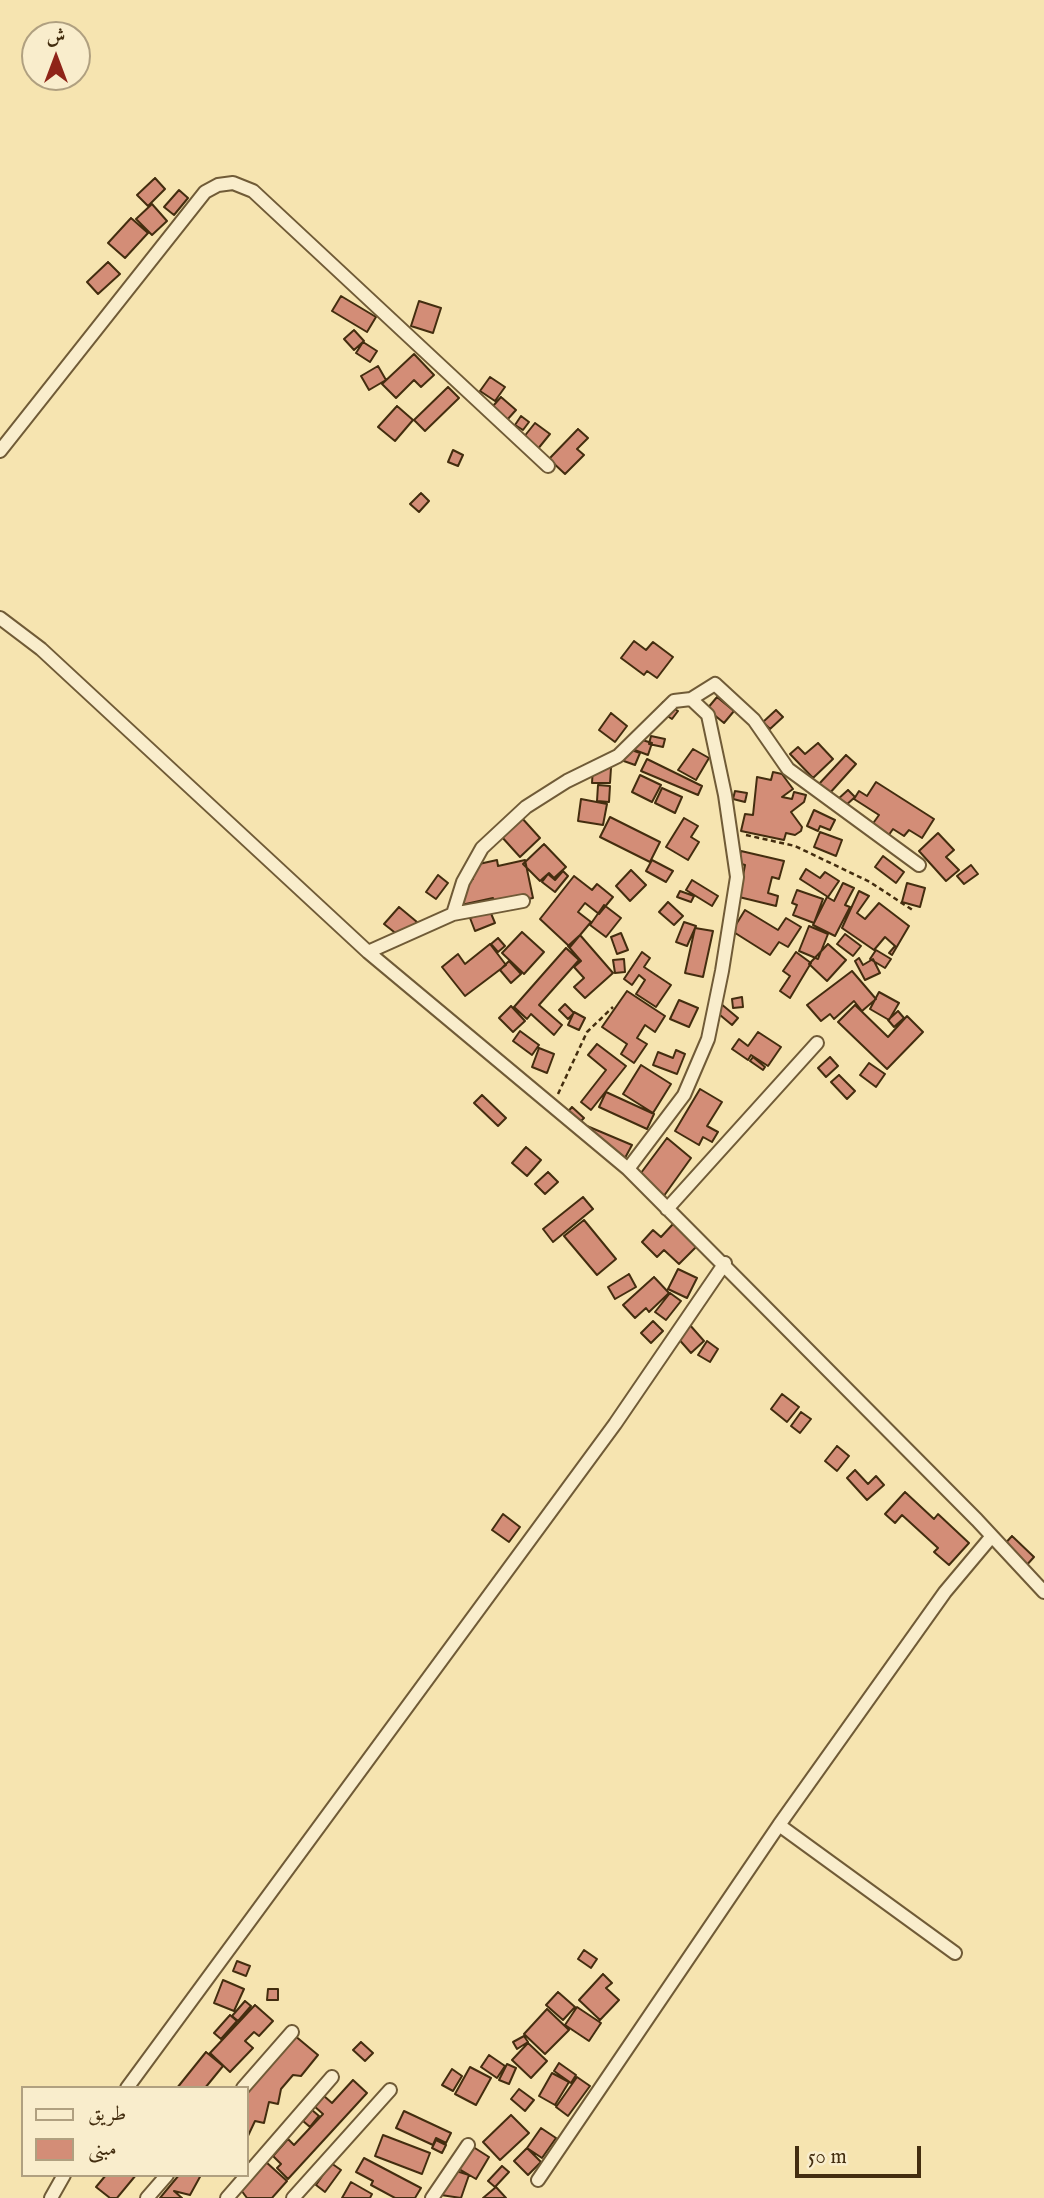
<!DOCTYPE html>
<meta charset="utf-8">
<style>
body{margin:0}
#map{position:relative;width:1044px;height:2198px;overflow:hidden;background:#f6e4b0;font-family:"IM FELL English",Amiri,serif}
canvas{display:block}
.legend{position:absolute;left:21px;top:2086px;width:228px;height:91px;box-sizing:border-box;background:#f9edcc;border:2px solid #b0a080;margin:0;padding:9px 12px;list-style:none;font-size:21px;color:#432d0f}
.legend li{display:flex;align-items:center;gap:14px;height:35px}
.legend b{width:35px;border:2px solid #b0a080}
.north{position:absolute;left:21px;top:21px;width:70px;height:70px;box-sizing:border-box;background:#f9edcc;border:2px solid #b0a080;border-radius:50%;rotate:0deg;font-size:19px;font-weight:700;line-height:28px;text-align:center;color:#432d0f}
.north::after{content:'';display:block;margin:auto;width:24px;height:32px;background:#8f2418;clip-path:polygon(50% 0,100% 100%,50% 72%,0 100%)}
.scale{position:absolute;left:795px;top:2146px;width:126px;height:32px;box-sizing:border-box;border:4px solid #432d0f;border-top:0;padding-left:9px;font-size:21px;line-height:24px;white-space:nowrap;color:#432d0f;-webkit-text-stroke:5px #f9edcc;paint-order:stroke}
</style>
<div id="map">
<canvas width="1044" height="2198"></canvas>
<ul class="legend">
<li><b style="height:9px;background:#f9edcc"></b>طريق</li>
<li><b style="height:19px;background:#d38d77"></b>مبنى</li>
</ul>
<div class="north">ش</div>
<div class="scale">50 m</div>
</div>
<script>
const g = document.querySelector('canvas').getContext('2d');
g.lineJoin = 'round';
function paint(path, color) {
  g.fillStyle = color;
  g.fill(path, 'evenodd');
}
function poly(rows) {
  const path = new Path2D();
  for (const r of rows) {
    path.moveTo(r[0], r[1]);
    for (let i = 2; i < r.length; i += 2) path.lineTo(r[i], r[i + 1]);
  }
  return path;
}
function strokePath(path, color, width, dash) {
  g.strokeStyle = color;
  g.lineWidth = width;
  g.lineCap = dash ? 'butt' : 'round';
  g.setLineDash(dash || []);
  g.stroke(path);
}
const building = poly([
 [155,178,165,189,148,206,137,195,155,178],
 [179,190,188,198,174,215,164,207,179,190],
 [152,204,167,221,152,235,136,219,152,204],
 [131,218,148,233,125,258,108,243,131,218],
 [108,262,120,274,98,294,87,282,108,262],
 [341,296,376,317,367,332,332,311,341,296],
 [419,301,441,308,433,333,411,326,419,301],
 [354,330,364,341,354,350,344,339,354,330],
 [363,342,377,351,370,362,356,353,363,342],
 [414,354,434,375,421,387,414,380,396,398,382,384,414,354],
 [378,366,386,380,369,390,361,376,378,366],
 [490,377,505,387,495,401,480,391,490,377],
 [448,387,459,398,425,431,414,420,448,387],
 [501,397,516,410,507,420,493,406,501,397],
 [397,406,413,420,395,441,378,427,397,406],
 [521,416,529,422,523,430,515,425,521,416],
 [535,423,550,434,537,450,523,438,535,423],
 [578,429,588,438,577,449,584,455,565,474,549,459,578,429],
 [453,450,463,455,458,466,448,462,453,450],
 [421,493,429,501,419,512,410,504,421,493],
 [634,641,646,650,653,642,673,657,657,678,647,671,644,675,621,658,634,641],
 [717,697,734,711,724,723,707,709,717,697],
 [663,702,678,711,672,719,658,710,663,702],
 [776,710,783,717,770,729,763,722,776,710],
 [611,713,627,726,615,742,599,730,611,713],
 [651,736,665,739,663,747,649,744,651,736],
 [636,738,652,743,648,755,632,749,636,738],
 [818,743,833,759,813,778,790,754,798,747,805,754,818,743],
 [626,748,640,753,635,765,621,760,626,748],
 [693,749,709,758,696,780,678,770,693,749],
 [846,755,856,764,829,794,819,784,846,755],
 [647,759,702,786,698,795,641,771,647,759],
 [593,767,611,768,610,783,592,783,593,767],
 [773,772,782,774,793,789,782,797,792,799,794,792,806,795,804,802,791,812,802,827,801,831,795,835,786,833,784,840,741,831,745,814,753,815,757,777,771,780,773,772],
 [640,775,661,785,652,802,632,792,640,775],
 [876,782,934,819,922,838,909,830,904,836,893,829,886,839,869,829,879,815,854,799,859,791,867,796,876,782],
 [598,785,610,786,609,802,597,801,598,785],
 [662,788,682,797,675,813,655,803,662,788],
 [848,790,855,797,844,807,837,800,848,790],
 [735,791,747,793,745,802,733,799,735,791],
 [581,799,607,804,603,825,578,821,581,799],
 [814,810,835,820,830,830,820,826,818,831,807,826,814,810],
 [521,817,540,838,520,857,501,836,521,817],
 [610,817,660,842,650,862,600,837,610,817],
 [684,818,698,826,691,837,699,842,688,860,666,847,684,818],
 [820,832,842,840,836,856,814,847,820,832],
 [938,833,954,850,946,857,959,870,946,881,919,851,938,833],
 [544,844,566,867,554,878,549,873,540,881,523,864,544,844],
 [741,851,784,861,779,879,772,877,768,893,778,896,776,906,739,897,745,865,738,863,741,851],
 [883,856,904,872,896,883,875,867,883,856],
 [497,860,498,866,525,860,533,898,494,906,493,898,461,905,456,883,473,879,470,866,497,860],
 [652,860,673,871,666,882,646,871,652,860],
 [971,865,978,874,964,884,957,876,971,865],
 [806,869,820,878,825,872,839,881,828,897,800,879,806,869],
 [631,870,646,885,630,901,616,886,631,870],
 [563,871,568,876,555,892,542,882,548,874,555,880,563,871],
 [438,875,448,883,436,899,426,892,438,875],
 [574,876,592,890,597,884,613,897,599,914,585,903,578,912,591,922,570,947,540,919,574,876],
 [692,880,718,896,712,906,686,890,692,880],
 [843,883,854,888,845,905,850,907,835,936,813,925,827,897,834,901,843,883],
 [907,883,925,888,920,907,902,902,907,883],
 [797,890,823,899,814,923,793,915,797,905,792,903,797,890],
 [680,891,694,896,691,902,677,897,680,891],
 [859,891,869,896,857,913,865,919,879,903,909,926,892,955,889,953,895,946,885,937,874,950,842,928,859,891],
 [668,902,683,916,674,925,659,912,668,902],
 [604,905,621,918,606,937,590,925,604,905],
 [399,907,417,922,403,939,384,924,399,907],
 [745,910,778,930,786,918,801,927,788,947,779,942,770,955,732,931,745,910],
 [490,911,495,923,475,931,470,918,490,911],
 [684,922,696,926,687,946,676,942,684,922],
 [809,926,828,934,818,959,799,951,809,926],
 [695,928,713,931,703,977,685,973,695,928],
 [522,932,544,952,524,974,502,953,522,932],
 [621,933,628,950,617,954,611,937,621,933],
 [845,934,861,946,853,956,837,944,845,934],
 [580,935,613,973,585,998,574,987,584,978,574,967,581,961,568,946,580,935],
 [498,938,505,946,498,952,491,944,498,938],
 [490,944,506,965,465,996,442,967,458,954,465,964,490,944],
 [828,944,846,960,827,981,809,964,828,944],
 [566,948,579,960,539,1005,562,1025,554,1035,531,1014,527,1019,514,1007,566,948],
 [876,950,891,959,885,968,870,959,876,950],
 [642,952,650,958,644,967,671,985,656,1007,636,994,645,980,639,975,632,985,624,979,642,952],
 [796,952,811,963,790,998,780,991,790,976,783,971,796,952],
 [859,958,863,965,873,959,880,973,865,980,855,961,859,958],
 [624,959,625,972,615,973,613,960,624,959],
 [509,961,521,974,511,983,500,970,509,961],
 [852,971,876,999,862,1011,854,1001,834,1019,830,1014,821,1021,807,1005,852,971],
 [627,991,665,1016,655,1032,645,1025,637,1038,647,1044,634,1063,621,1054,627,1044,602,1027,627,991],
 [879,992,899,1003,889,1020,870,1009,879,992],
 [742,997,743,1007,733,1008,732,999,742,997],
 [679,1000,698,1008,689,1027,670,1019,679,1000],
 [720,1003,738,1018,732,1025,714,1010,720,1003],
 [565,1004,574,1013,568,1019,559,1010,565,1004],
 [855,1005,888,1037,907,1016,923,1032,887,1069,838,1022,855,1005],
 [511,1006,525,1021,513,1032,499,1018,511,1006],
 [898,1011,904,1018,894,1027,888,1020,898,1011],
 [574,1012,585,1018,579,1030,568,1025,574,1012],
 [520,1031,539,1045,532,1055,513,1041,520,1031],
 [758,1032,781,1047,768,1066,751,1055,748,1060,732,1049,739,1039,748,1046,758,1032],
 [597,1044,626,1066,591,1110,581,1102,606,1070,588,1055,597,1044],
 [539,1048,554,1054,547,1073,532,1067,539,1048],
 [676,1050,685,1054,677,1074,653,1065,658,1052,673,1058,676,1050],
 [753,1057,765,1067,763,1070,750,1061,753,1057],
 [830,1057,838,1066,826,1077,818,1068,830,1057],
 [869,1063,885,1074,876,1087,860,1075,869,1063],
 [641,1065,671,1084,653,1113,623,1094,641,1065],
 [839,1075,855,1091,847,1099,831,1082,839,1075],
 [700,1089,722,1102,707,1126,718,1132,712,1142,703,1137,699,1145,675,1131,700,1089],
 [606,1092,654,1114,647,1129,599,1107,606,1092],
 [482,1095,506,1118,498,1126,474,1103,482,1095],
 [572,1107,584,1118,575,1127,564,1116,572,1107],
 [587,1126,632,1145,625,1158,582,1138,587,1126],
 [667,1138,691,1158,661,1200,635,1181,667,1138],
 [526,1147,541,1160,527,1176,512,1163,526,1147],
 [548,1172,558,1182,545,1194,535,1184,548,1172],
 [583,1197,593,1209,553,1242,543,1229,583,1197],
 [584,1220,616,1259,597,1275,564,1236,584,1220],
 [673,1224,696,1247,679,1264,664,1250,657,1257,642,1242,653,1230,661,1237,673,1224],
 [678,1269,697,1278,687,1298,668,1289,678,1269],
 [629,1274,636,1287,615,1299,608,1287,629,1274],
 [654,1277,669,1293,649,1312,646,1308,635,1318,623,1305,654,1277],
 [670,1293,681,1301,666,1320,655,1312,670,1293],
 [653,1321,663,1331,651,1343,641,1333,653,1321],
 [689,1324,704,1341,691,1353,676,1336,689,1324],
 [707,1341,718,1349,710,1362,698,1355,707,1341],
 [782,1394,799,1407,787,1422,771,1409,782,1394],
 [801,1412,811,1419,800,1433,791,1426,801,1412],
 [837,1446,849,1456,837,1471,825,1461,837,1446],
 [855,1470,868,1484,876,1476,884,1485,867,1500,847,1478,855,1470],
 [905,1492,934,1519,938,1514,969,1543,949,1565,934,1552,938,1548,902,1515,895,1523,885,1514,905,1492],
 [503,1514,520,1527,509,1542,492,1530,503,1514],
 [1012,1536,1034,1557,1024,1568,1002,1547,1012,1536],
 [584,1950,597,1959,591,1968,578,1959,584,1950],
 [237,1961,250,1966,246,1976,233,1971,237,1961],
 [603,1974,612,1983,606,1988,619,2000,600,2020,579,2000,603,1974],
 [223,1980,244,1989,234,2011,214,2003,223,1980],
 [268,1989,278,1989,278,2000,267,2000,268,1989],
 [558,1992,575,2007,563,2020,546,2005,558,1992],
 [245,2001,251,2006,238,2021,232,2016,245,2001],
 [255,2005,273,2021,259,2036,254,2032,245,2041,253,2048,230,2072,210,2053,255,2005],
 [577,2007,601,2023,589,2041,565,2025,577,2007],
 [547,2009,569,2030,545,2054,524,2034,547,2009],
 [230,2015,237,2021,221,2039,214,2033,230,2015],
 [294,2035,318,2055,301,2076,293,2075,281,2089,278,2104,269,2102,264,2123,255,2121,247,2138,247,2092,294,2035],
 [524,2036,528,2042,517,2049,513,2042,524,2036],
 [361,2042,373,2053,365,2061,353,2050,361,2042],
 [528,2043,547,2061,531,2078,512,2060,528,2043],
 [206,2052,223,2066,205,2088,177,2088,206,2052],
 [489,2055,505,2066,497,2078,481,2067,489,2055],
 [559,2063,576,2075,571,2083,554,2071,559,2063],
 [507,2064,516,2068,509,2084,499,2080,507,2064],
 [470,2067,491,2078,476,2105,455,2094,470,2067],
 [452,2069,462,2076,453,2091,442,2085,452,2069],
 [552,2073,569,2082,555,2105,539,2096,552,2073],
 [577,2077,590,2086,568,2116,556,2107,577,2077],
 [353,2080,367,2093,288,2179,277,2168,281,2164,273,2156,288,2139,294,2145,323,2114,314,2106,324,2096,332,2103,353,2080],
 [519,2089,534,2100,525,2111,511,2099,519,2089],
 [312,2110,319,2116,310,2127,303,2121,312,2110],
 [404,2111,451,2133,446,2143,436,2138,433,2145,396,2128,404,2111],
 [511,2115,529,2133,500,2160,483,2142,511,2115],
 [541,2128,556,2138,542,2158,527,2148,541,2128],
 [383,2135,430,2153,422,2174,375,2156,383,2135],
 [436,2140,446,2145,442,2153,432,2148,436,2140],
 [467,2143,489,2157,476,2179,454,2166,467,2143],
 [527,2148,541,2162,528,2175,514,2161,527,2148],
 [364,2158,421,2188,415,2198,395,2198,371,2185,373,2181,356,2172,364,2158],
 [266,2162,287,2181,272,2198,247,2198,241,2190,266,2162],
 [331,2163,341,2170,325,2192,316,2185,331,2163],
 [502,2166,509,2172,495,2187,488,2181,502,2166],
 [450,2169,469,2175,461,2198,441,2195,450,2169],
 [106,2175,136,2175,117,2198,110,2198,96,2187,106,2175],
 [179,2175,201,2175,190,2195,174,2191,182,2198,160,2198,179,2175],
 [351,2182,372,2194,370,2198,342,2198,351,2182],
 [496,2187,506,2198,483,2198,496,2187]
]);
const path = poly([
 [746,835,795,846,870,882,914,911],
 [558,1094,587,1032,613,1007]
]);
const street = poly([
 [0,451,205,192,218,185,233,183,253,191,548,466],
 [0,618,41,649,368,952,628,1169,977,1520,1044,1592],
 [691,699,715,684,754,720,788,769,919,865],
 [453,914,523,901],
 [368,952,453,914,463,882,482,848,526,807,567,781,618,756,674,701,691,699,708,715,725,795,737,877,722,971,708,1039,684,1095,628,1169],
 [667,1209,817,1043],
 [779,1825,955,1953],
 [127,2088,615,1424,725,1263],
 [243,2088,292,2032],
 [247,2175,332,2077],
 [538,2180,779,1825,945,1592,992,1536],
 [51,2198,64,2175],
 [147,2198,167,2175],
 [227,2198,247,2175],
 [293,2198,390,2090],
 [432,2198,468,2145]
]);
paint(building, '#d38d77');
strokePath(building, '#432d0f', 2);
strokePath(street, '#705b37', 16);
strokePath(path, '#432d0f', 2.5, [5, 3.5]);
strokePath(street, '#f9edcc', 12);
</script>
